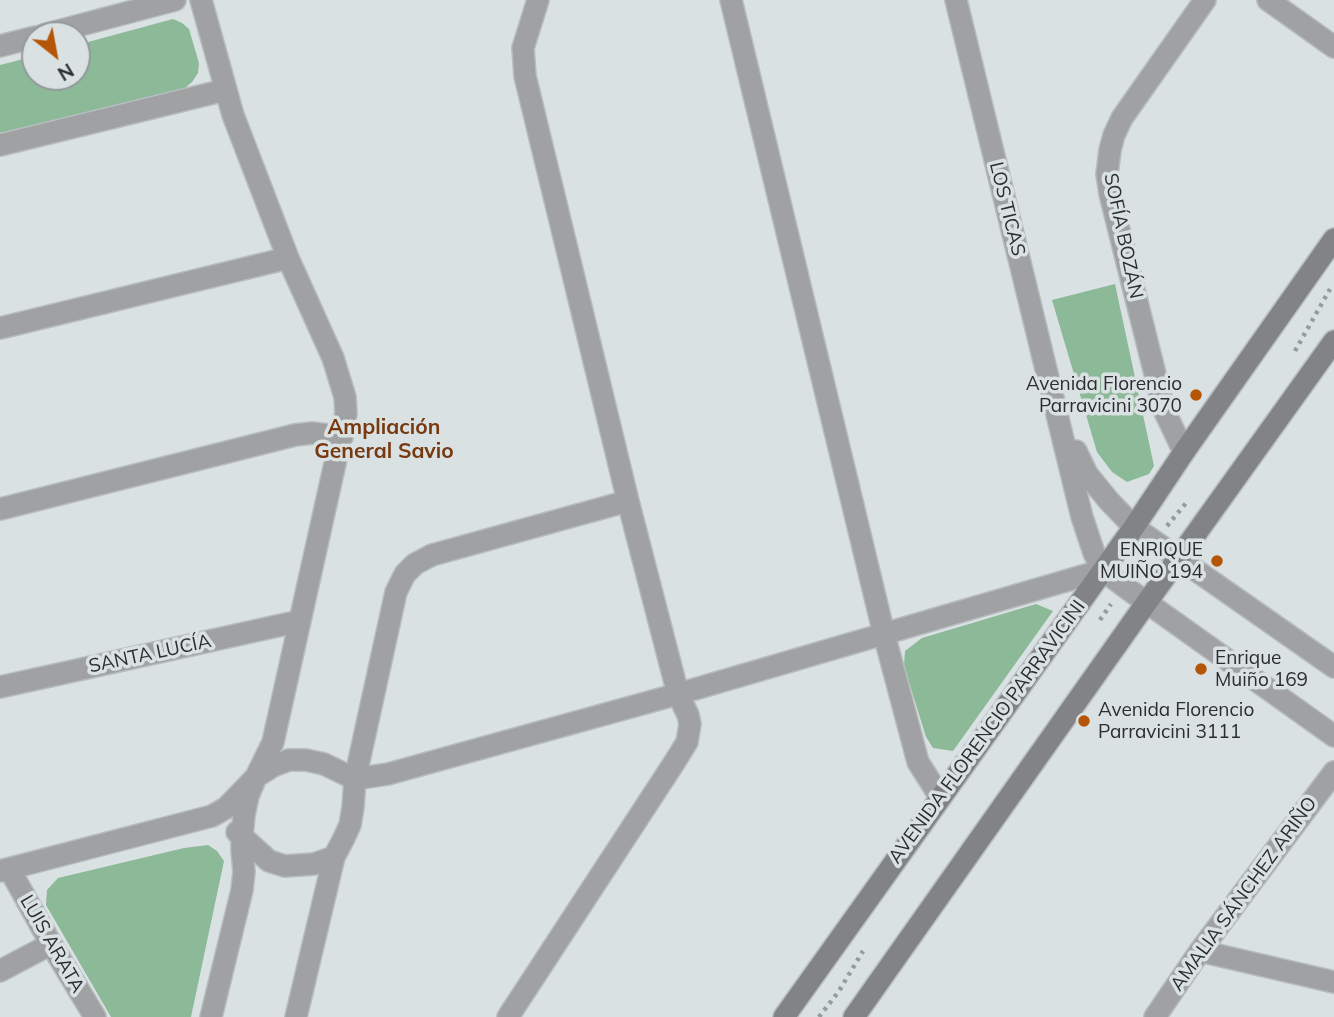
<!DOCTYPE html>
<meta charset="utf-8">
<style>
body{margin:0}
#map{position:relative;width:1334px;height:1017px;overflow:hidden;background:#dae1e3;font-family:Mulish,sans-serif}
canvas{display:block}
.north{position:absolute;left:21px;top:21px;width:70px;height:70px;box-sizing:border-box;background:#dae1e3;border:2px solid #94999b;border-radius:50%;rotate:149deg;font-size:19px;font-weight:700;line-height:28px;text-align:center;color:#2b2d2e}
.north::after{content:'';display:block;margin:auto;width:24px;height:32px;background:#b45507;clip-path:polygon(50% 0,100% 100%,50% 72%,0 100%)}
</style>
<div id="map">
<canvas width="1334" height="1017"></canvas>
<div class="north">N</div>
</div>
<script>
const g = document.querySelector('canvas').getContext('2d');
g.lineJoin = 'round';
function paint(path, color) {
  g.fillStyle = color;
  g.fill(path, 'evenodd');
}
function poly(rows) {
  const path = new Path2D();
  for (const r of rows) {
    path.moveTo(r[0], r[1]);
    for (let i = 2; i < r.length; i += 2) path.lineTo(r[i], r[i + 1]);
  }
  return path;
}
function strokePath(path, color, width, dash) {
  g.strokeStyle = color;
  g.lineWidth = width;
  g.lineCap = dash ? 'butt' : 'round';
  g.setLineDash(dash || []);
  g.stroke(path);
}
function write(font, color, halo, rows, align = 'center') {
  g.font = font + ' Mulish,sans-serif';
  g.lineWidth = 7;
  g.setLineDash([]);
  g.textBaseline = 'middle';
  g.strokeStyle = halo;
  g.fillStyle = color;
  for (const [text, x, y, turn = 0] of rows) {
    g.save();
    g.translate(x, y);
    g.rotate((+turn || 0) * Math.PI / 180);
    g.textAlign = isNaN(turn) ? turn : align;
    if (halo) g.strokeText(text, 0, 0);
    g.fillText(text, 0, 0);
    g.restore();
  }
}
const green = poly([
 [173,19,182,23,189,29,199,63,198,73,192,82,184,89,0,133,0,65,35,56,35,77,77,77,77,45],
 [1115,284,1154,466,1149,474,1127,482,1112,472,1097,452,1052,300],
 [1036,604,1053,611,953,751,933,748,926,737,904,666,905,651,922,638],
 [208,845,217,851,224,861,191,1017,111,1017,46,905,47,890,58,878,184,848]
]);
const path = poly([
 [1295,351,1330,289],
 [1167,526,1186,503],
 [1100,620,1111,604],
 [819,1017,839,991,863,951]
]);
const street = poly([
 [201,0,233,115,288,258,333,358,345,397,346,414,273,742,256,777,248,796,244,815,242,837,242,851,244,872,242,890,211,1017],
 [731,0,884,634,918,762,940,797],
 [956,0,1082,517,1094,553,1103,570,1125,587,1334,736],
 [1268,0,1334,47],
 [43,35,175,0],
 [0,46,35,37],
 [0,145,225,90],
 [0,328,288,258],
 [1076,451,1087,474,1109,501,1134,527,1334,667],
 [1184,452,1164,410,1110,194,1107,174,1110,150,1114,135,1122,118,1205,0],
 [0,509,295,435,312,433,342,437],
 [0,687,300,621],
 [237,832,269,861,285,866,314,864,334,857],
 [10,870,51,944,95,1017],
 [0,871,212,816,226,808,256,777,273,766,289,760,306,760,324,764,355,779,388,774,678,694,1103,570],
 [1200,951,1334,982],
 [0,971,51,944],
 [296,1017,334,857,343,840,350,825,353,807,355,779,396,592,405,574,415,564,432,555,628,501],
 [508,1017,674,763,687,742,690,724,688,715,678,694,628,501,525,76,523,48,538,0],
 [1155,1017,1200,951,1334,772]
]);
const secondary = poly([
 [784,1017,1134,527,1184,452,1334,239],
 [854,1017,1147,602,1334,341]
]);
const markers = [
 [1196,395,7,"#b45507"],
 [1217,561,7,"#b45507"],
 [1201,669,7,"#b45507"],
 [1084,721,7,"#b45507"]
];
const streetNames = [
 ["LOS TICAS",1007,209,76],
 ["SOFÍA BOZÁN",1123,236,78],
 ["SANTA LUCÍA",150,654,-12],
 ["AVENIDA FLORENCIO PARRAVICINI",987,732,-54],
 ["AMALIA SÁNCHEZ ARIÑO",1244,894,-54],
 ["LUIS ARATA",52,944,60]
];
const poiNames = [
 ["Avenida Florencio",1182,384],
 ["Parravicini 3070",1182,406],
 ["ENRIQUE",1203,550],
 ["MUIÑO 194",1203,572],
 ["Enrique",1215,658,"left"],
 ["Muiño 169",1215,680,"left"],
 ["Avenida Florencio",1098,710,"left"],
 ["Parravicini 3111",1098,732,"left"]
];
const neighbourhoodNames = [
 ["Ampliación",384,428],
 ["General Savio",384,452]
];
paint(green, '#8cb998');
strokePath(street, '#b7bdbf', 24);
strokePath(secondary, '#b7bdbf', 24);
strokePath(path, '#969b9c', 4.5, [3.5, 5]);
strokePath(street, '#a0a1a3', 21);
strokePath(secondary, '#818386', 21);
for (const [x, y, r, color] of markers) {
  const dot = new Path2D();
  dot.arc(x, y, r, 0, 2 * Math.PI);
  g.fillStyle = color;
  g.fill(dot);
  strokePath(dot, '#dae1e3', 2.5);
}
write('19px', '#2b2d2e', '#dae1e3', streetNames);
write('19px', '#2b2d2e', '#dae1e3', poiNames, 'right');
write('bold 21px', '#773a10', '#dae1e3', neighbourhoodNames);
</script>
